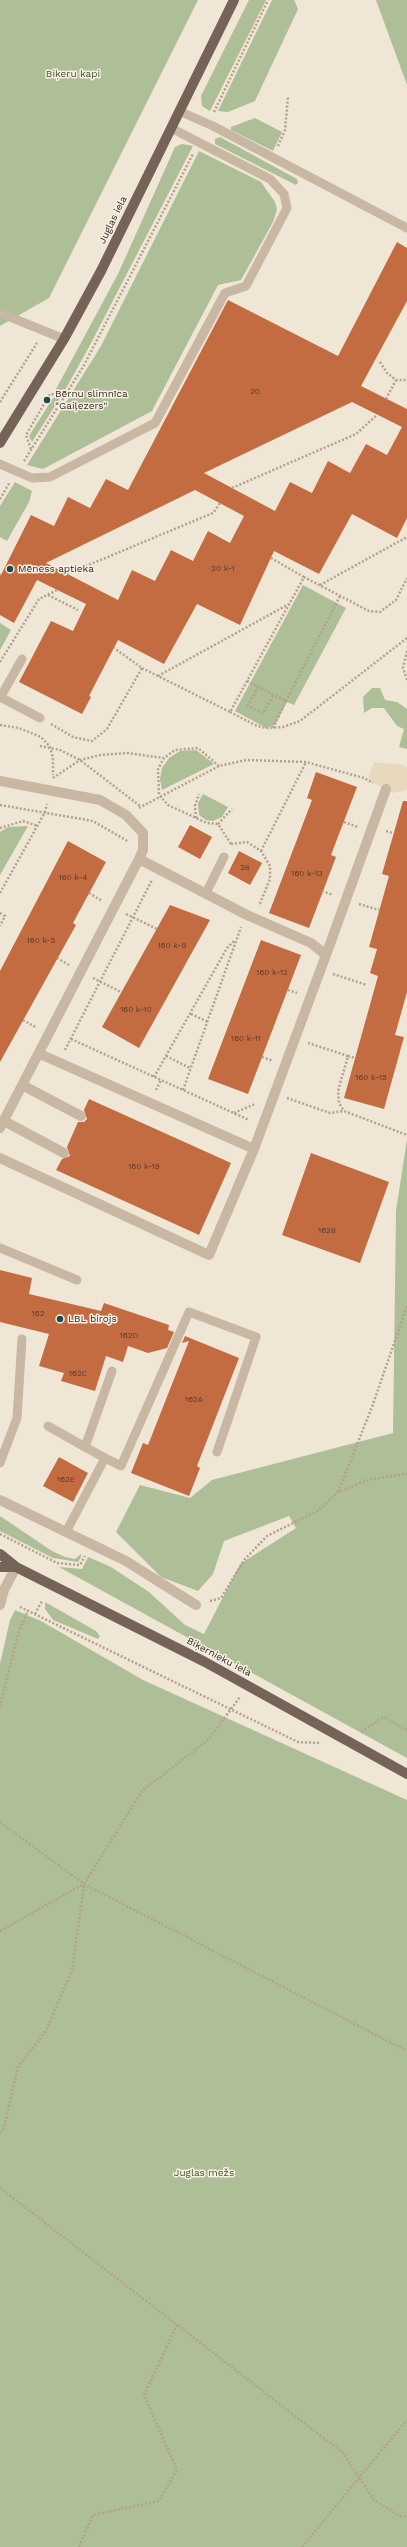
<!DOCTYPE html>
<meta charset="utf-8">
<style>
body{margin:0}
canvas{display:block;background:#f0e6d6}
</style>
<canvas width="407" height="2547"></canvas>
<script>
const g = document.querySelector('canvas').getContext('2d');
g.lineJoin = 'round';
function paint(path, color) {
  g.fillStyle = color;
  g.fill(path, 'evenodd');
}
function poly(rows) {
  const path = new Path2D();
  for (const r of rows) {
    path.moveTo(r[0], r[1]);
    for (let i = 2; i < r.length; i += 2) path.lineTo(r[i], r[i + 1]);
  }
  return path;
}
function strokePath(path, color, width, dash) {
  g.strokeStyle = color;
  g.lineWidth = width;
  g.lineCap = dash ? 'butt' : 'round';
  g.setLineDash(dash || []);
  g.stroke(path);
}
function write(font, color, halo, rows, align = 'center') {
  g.font = font + ' "Work Sans",sans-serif';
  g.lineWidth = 3;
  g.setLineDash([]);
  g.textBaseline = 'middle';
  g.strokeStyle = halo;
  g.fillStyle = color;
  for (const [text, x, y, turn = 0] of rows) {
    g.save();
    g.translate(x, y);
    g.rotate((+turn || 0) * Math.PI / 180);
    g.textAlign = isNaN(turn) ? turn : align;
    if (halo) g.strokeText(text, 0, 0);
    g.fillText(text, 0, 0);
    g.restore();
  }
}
const green = poly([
 [0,0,198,0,49,298,0,326],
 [249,0,266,0,210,111,202,106,201,96],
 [272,0,294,0,298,9,255,101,228,112,218,111],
 [376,0,407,0,407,85],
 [255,118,282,132,273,151,231,130,231,127],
 [220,137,297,179,298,183,296,185,215,144,215,139],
 [182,144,193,146,89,347,65,390,55,391,118,274,175,147],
 [199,151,261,182,275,202,277,210,273,222,241,280,218,285,152,411,43,469,27,465,101,346],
 [53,398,60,398,32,442,29,436],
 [15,482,32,491,29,502,7,541,0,537,0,506],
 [303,585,346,608,294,705,287,702,275,725,266,728,235,711],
 [0,623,11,630,0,650],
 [372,688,380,688,385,700,397,702,407,709,407,749,399,747,404,729,397,726,384,708,372,708,364,713,363,697],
 [196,750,214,764,162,790,160,779,162,768,169,758,180,751],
 [203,794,228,807,222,817,213,821,206,820,199,815,198,803],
 [28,826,0,875,0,832,8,827],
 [407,1139,407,1758,59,1567,82,1569,88,1557,111,1567,149,1592,185,1625,204,1634,240,1564,296,1528,289,1516,224,1541,213,1574,198,1591,161,1577,116,1532,140,1485,190,1498,212,1480,393,1433,396,1211],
 [0,1516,52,1551,65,1557,75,1559,81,1554,81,1557,78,1562,53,1558,0,1531],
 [45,1602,96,1631,100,1636,98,1639,53,1620,45,1609],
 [15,1610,41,1621,143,1680,407,1800,407,2547,0,2547,0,1664,10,1620]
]);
const plaza = poly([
 [374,762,403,765,407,767,407,790,393,793,368,780]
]);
const building = poly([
 [397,242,407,248,407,301,361,386,407,409,407,518,397,538,352,514,319,574,274,551,240,625,197,604,164,664,118,640,89,696,91,697,82,714,19,682,51,621,73,631,86,604,37,580,14,623,0,615,0,577,31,515,54,526,68,497,90,508,106,479,128,490,228,300,338,356],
 [352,402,402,427,387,455,366,444,350,473,328,461,312,493,290,482,275,511,204,473],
 [195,490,244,516,230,543,208,531,193,561,171,550,155,581,132,570,118,600,46,563],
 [316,772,357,787,331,855,336,857,309,928,269,913,312,800,307,798],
 [403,801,407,801,407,992,395,1035,404,1037,384,1109,344,1098,378,976,370,973,377,949,369,947,389,876,382,874],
 [190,825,212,837,200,859,178,847],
 [68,841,106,862,73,923,76,925,0,1062,0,971],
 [239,851,262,863,250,885,228,873],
 [170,905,210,920,139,1048,102,1027],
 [261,940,301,955,248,1094,208,1079],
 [89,1099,231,1163,199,1235,56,1170,62,1159,70,1156,67,1147,78,1122,84,1122,87,1119,84,1110],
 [311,1153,389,1182,360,1263,282,1235],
 [0,1270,32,1278,29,1294,101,1311,104,1303,169,1325,168,1330,174,1332,167,1348,148,1353,128,1346,123,1362,106,1356,95,1391,61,1381,64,1373,39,1366,49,1334,0,1322],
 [185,1336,239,1358,197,1466,200,1468,189,1496,131,1473,143,1443,148,1445,189,1341,182,1343],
 [59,1457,88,1473,73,1502,43,1486]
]);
const path = poly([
 [214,112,268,0],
 [278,146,285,130,288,97],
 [380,362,387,373,396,380,407,380],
 [386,399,396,380],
 [0,402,37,343],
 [31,449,26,435,50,394,66,395],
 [24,461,83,367,193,154],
 [232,488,356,434,377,415],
 [0,499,10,482],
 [271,558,304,577],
 [67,574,213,513,220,503],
 [0,575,1,575],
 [320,585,407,537],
 [48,595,78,610],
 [407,651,403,668,407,680],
 [0,662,39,599,57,590],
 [142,668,230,712,304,577,369,611,380,612,396,600,407,578],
 [158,676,289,604],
 [247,681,286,701,273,728],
 [258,687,248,706,263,713,273,695],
 [286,701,340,596],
 [230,712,257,726,266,728,283,727,300,721,407,638],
 [51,724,73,737,92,741,107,729,142,668,114,648],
 [0,725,19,728,41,737,50,747,53,758,53,775],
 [40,746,60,750,80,760,140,806],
 [219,766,198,748,175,750,164,758,158,769,159,795,168,805,207,823,218,824,231,844],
 [53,778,80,760,100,755,127,753,164,758],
 [0,805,93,821,129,842],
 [139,808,219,766,246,760,306,762,364,778,373,783],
 [196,818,195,806,199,794],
 [344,822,358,827],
 [218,824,232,809],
 [0,828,23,821,38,826],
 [386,831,393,833],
 [231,844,247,842,261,851,270,866,270,879,259,906],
 [261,851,306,762],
 [322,891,333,895],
 [0,893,45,812,47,804],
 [89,893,102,901],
 [359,904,379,910],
 [0,913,5,916,0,926],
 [126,914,157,929],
 [57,958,69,965],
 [333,974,367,985],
 [93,978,121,992],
 [288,990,297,993],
 [191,1014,208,1022],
 [23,1020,37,1028],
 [71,1039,249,1120],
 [308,1043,348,1056,338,1091,339,1103,344,1111],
 [65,1050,152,880],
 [166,1056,190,1068],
 [348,1056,355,1058],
 [262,1057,273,1061],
 [154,1077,227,948,235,940],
 [156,1090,161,1080],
 [183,1090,241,927],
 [287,1098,330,1113,344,1111,407,1135],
 [234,1113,255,1104],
 [338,1492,372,1407,407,1306],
 [0,1534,57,1563,80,1565,85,1556],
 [210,1601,221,1598,245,1559,267,1536,319,1510,338,1492,371,1479,407,1474],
 [20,1607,298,1742,321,1743],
 [35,1614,42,1601],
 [0,1707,18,1634,28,1610],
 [361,1732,383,1717,407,1730],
 [0,1822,84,1884,407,2051],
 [0,1931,84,1884,142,1791,209,1739,240,1697],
 [0,2133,4,2127,18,2067,46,2031,72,1970,84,1885],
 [0,2188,343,2453,374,2500,400,2516,407,2517],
 [79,2547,93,2515,159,2501,177,2470,144,2395,177,2325],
 [302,2547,407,2420]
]);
const lane = poly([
 [179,111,213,126,407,228],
 [0,313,64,339],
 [0,464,32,478,50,477,155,423,225,293,246,286,287,208,284,194,270,179,171,128],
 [0,697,40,718],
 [0,698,22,659],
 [206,893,224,857],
 [0,1248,77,1280],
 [48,1426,85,1447],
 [105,1458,85,1447,112,1371],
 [0,1463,17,1418,22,1339],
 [66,1532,105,1458,121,1466,189,1312,256,1337,217,1452]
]);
const street = poly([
 [0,781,100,800,126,815,143,833,143,850,139,859,0,1128],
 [326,955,386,789],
 [40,1054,254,1149],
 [22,1085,81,1116],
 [4,1121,64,1153],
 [0,1158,209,1255,254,1149,326,955,311,943,247,915,139,859],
 [0,1500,126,1561,196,1605],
 [0,1605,4,1590,16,1567]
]);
const primary = poly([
 [0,443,64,339,101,271,234,0],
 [0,1554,16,1567,205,1662,407,1774],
 [0,1567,16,1567]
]);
const markers = [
 [47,400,4,"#1c4a52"],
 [10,569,4,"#1c4a52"],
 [60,1319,4,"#1c4a52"]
];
const numberNames = [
 ["20",255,392],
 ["20 k-1",223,569],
 ["28",245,868],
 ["160 k-13",307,874],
 ["160 k-4",73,878],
 ["160 k-5",41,941],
 ["160 k-9",172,946],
 ["160 k-12",272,973],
 ["160 k-10",136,1010],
 ["160 k-11",246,1039],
 ["160 k-15",371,1078],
 ["160 k-19",144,1167],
 ["162B",327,1231],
 ["162",38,1314],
 ["162D",129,1336],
 ["162C",78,1374],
 ["162A",194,1400],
 ["162E",66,1480]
];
const parkNames = [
 ["Biķeru kapi",73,74],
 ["Juglas mežs",204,2173]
];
const streetNames = [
 ["Juglas iela",113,220,-64],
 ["Biķernieku iela",219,1657,28]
];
const poiNames = [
 ["Bērnu slimnīca",55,394],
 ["\"Gaiļezers\"",55,406],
 ["Mēness aptieka",18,569],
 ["LBL birojs",68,1319]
];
paint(green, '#aebe97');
paint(plaza, '#e8d9bd');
paint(building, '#c36c41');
strokePath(path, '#b3a18e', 2.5, [2, 2]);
strokePath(lane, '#c7b7a3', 9);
strokePath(street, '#c7b7a3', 10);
strokePath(primary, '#746356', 10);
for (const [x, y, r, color] of markers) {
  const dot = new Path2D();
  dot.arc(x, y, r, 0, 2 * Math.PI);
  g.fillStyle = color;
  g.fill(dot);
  strokePath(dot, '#f8f0e2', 1.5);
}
write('8px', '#563a2c', null, numberNames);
write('10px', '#3e5029', '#f8f0e2', parkNames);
write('10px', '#322a25', '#f8f0e2', streetNames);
write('10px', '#322a25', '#f8f0e2', poiNames, 'left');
</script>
